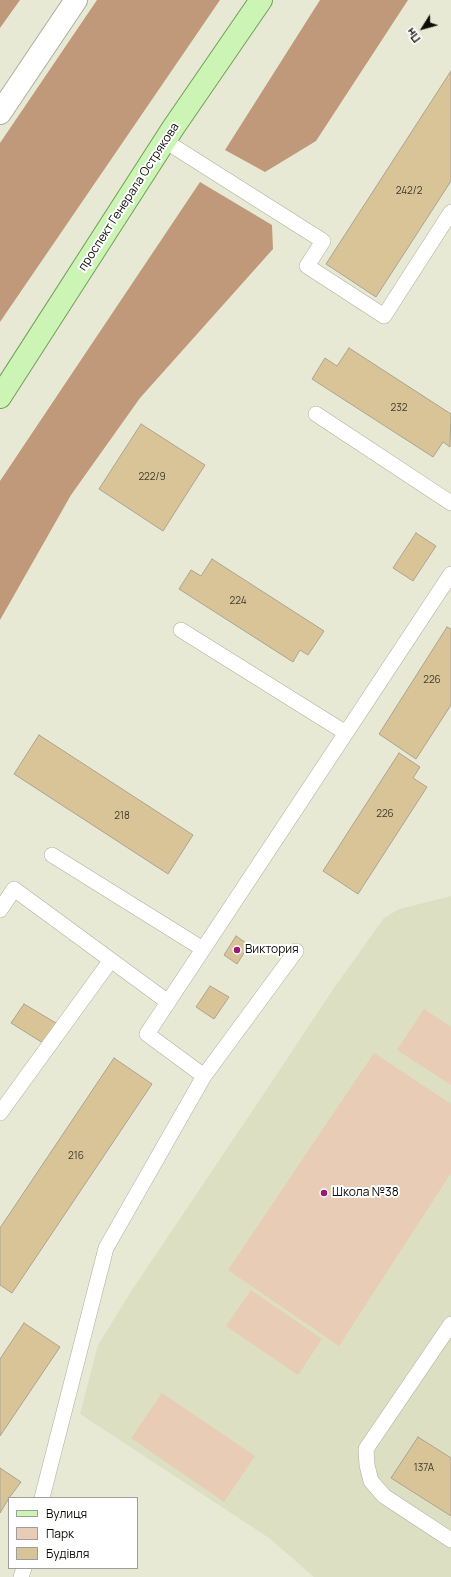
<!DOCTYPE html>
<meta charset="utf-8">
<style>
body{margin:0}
#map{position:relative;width:451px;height:1577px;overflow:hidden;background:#e8e9d4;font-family:Manrope,sans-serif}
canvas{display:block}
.legend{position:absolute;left:8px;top:1497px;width:130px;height:72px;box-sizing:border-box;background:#fff;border:1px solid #9e9e9c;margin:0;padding:5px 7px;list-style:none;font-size:12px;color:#0d0d07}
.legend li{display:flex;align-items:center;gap:8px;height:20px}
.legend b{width:20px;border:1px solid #9e9e9c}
.north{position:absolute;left:403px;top:8px;width:40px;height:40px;-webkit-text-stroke:3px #fff;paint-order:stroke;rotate:233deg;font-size:11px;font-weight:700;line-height:16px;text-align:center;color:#0d0d07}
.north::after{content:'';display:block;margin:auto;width:14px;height:18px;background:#0d0d07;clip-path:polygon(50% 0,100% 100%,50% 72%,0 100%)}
</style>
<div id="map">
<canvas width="451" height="1577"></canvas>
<ul class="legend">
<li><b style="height:5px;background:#cbf4b5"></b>Вулиця</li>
<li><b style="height:11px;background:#e9ccb5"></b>Парк</li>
<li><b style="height:11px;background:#d9c498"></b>Будівля</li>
</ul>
<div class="north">Пн</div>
</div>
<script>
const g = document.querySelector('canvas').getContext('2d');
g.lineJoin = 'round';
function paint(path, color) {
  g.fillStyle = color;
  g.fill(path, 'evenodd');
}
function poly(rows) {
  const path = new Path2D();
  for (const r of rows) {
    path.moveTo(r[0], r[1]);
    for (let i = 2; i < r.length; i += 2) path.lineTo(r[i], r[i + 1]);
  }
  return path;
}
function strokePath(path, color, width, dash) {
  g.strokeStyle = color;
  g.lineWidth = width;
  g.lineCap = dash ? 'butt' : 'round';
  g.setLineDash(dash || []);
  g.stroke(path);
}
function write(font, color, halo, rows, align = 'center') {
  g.font = font + ' Manrope,sans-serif';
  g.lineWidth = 4;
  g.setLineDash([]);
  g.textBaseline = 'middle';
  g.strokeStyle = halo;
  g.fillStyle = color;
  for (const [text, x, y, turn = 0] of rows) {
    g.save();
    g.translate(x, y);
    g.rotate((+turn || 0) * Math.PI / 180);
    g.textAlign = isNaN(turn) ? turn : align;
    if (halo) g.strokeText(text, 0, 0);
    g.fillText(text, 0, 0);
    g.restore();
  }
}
const built = poly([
 [451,896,451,1577,314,1577,269,1538,80,1414,98,1345,132,1290,263,1095,334,988,384,918,399,909]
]);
const green = poly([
 [424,1009,451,1027,451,1085,397,1050],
 [374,1053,451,1104,451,1173,339,1346,228,1270],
 [251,1290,322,1339,298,1375,226,1326],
 [162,1393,255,1456,224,1502,131,1438]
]);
const forest = poly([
 [0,0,20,0,0,28],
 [97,0,220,0,0,322,0,143],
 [320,0,408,0,316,141,265,172,225,150],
 [200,182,272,225,273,249,140,398,71,495,0,620,0,481]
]);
const building = poly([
 [451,71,451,181,376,297,326,264,451,71],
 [349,348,451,414,450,447,443,442,433,457,312,379,325,358,337,366,349,348],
 [141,424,205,465,163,531,99,489,141,424],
 [416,533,436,546,413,581,393,568,416,533],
 [212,559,324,631,308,655,300,650,293,662,179,589,191,570,201,576,212,559],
 [447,627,451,629,451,705,416,759,379,734,447,627],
 [39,735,193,835,168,874,14,774,39,735],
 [399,753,420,767,413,778,427,787,358,894,323,871,399,753],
 [236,936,249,945,237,964,224,955,236,936],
 [210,986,229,997,214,1019,196,1007,210,986],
 [24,1004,56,1023,43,1043,11,1023,24,1004],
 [114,1058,152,1084,12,1293,0,1285,0,1228,114,1058],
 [24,1323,60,1347,0,1436,0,1359,24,1323],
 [418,1437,451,1458,451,1516,391,1478,418,1437],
 [0,1468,21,1482,9,1498,0,1513,0,1468]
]);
const service = poly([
 [165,141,323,241,307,266,384,316,451,212],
 [316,414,451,503],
 [181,630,346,733],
 [52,855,203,949],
 [0,910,14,889,168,1002],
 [204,1076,147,1034,451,574],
 [0,1113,111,960],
 [451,1324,366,1449,367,1465,371,1481,384,1496,451,1540],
 [42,1498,106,1248,204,1076,296,951],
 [21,1577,24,1568]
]);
const minor = poly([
 [0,113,76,0]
]);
const primary = poly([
 [0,397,173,128,261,0]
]);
const markers = [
 [237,950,4,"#9b1a6e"],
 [324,1193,4,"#9b1a6e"]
];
const numberNames = [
 ["242/2",409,191],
 ["232",399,408],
 ["222/9",152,477],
 ["224",238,601],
 ["226",432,680],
 ["226",385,814],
 ["218",122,816],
 ["216",76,1156],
 ["137А",424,1468]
];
const streetNames = [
 ["проспект Генерала Острякова",129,197,-57]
];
const poiNames = [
 ["Виктория",245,950],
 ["Школа №38",332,1193]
];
paint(built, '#dddfc3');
paint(green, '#e9ccb5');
paint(forest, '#bf9979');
paint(building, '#d9c498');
strokePath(building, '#aca390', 1);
strokePath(service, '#aeaf9b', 16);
strokePath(minor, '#aeaf9b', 24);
strokePath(primary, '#729e58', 24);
strokePath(service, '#fff', 15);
strokePath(minor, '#fff', 22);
strokePath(primary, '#cbf4b5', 22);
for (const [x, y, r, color] of markers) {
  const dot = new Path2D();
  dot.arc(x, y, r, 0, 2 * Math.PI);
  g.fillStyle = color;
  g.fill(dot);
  strokePath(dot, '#fff', 1.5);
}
write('10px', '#403b2b', null, numberNames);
write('12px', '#0d0d07', '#fff', streetNames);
write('12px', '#0d0d07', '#fff', poiNames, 'left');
</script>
